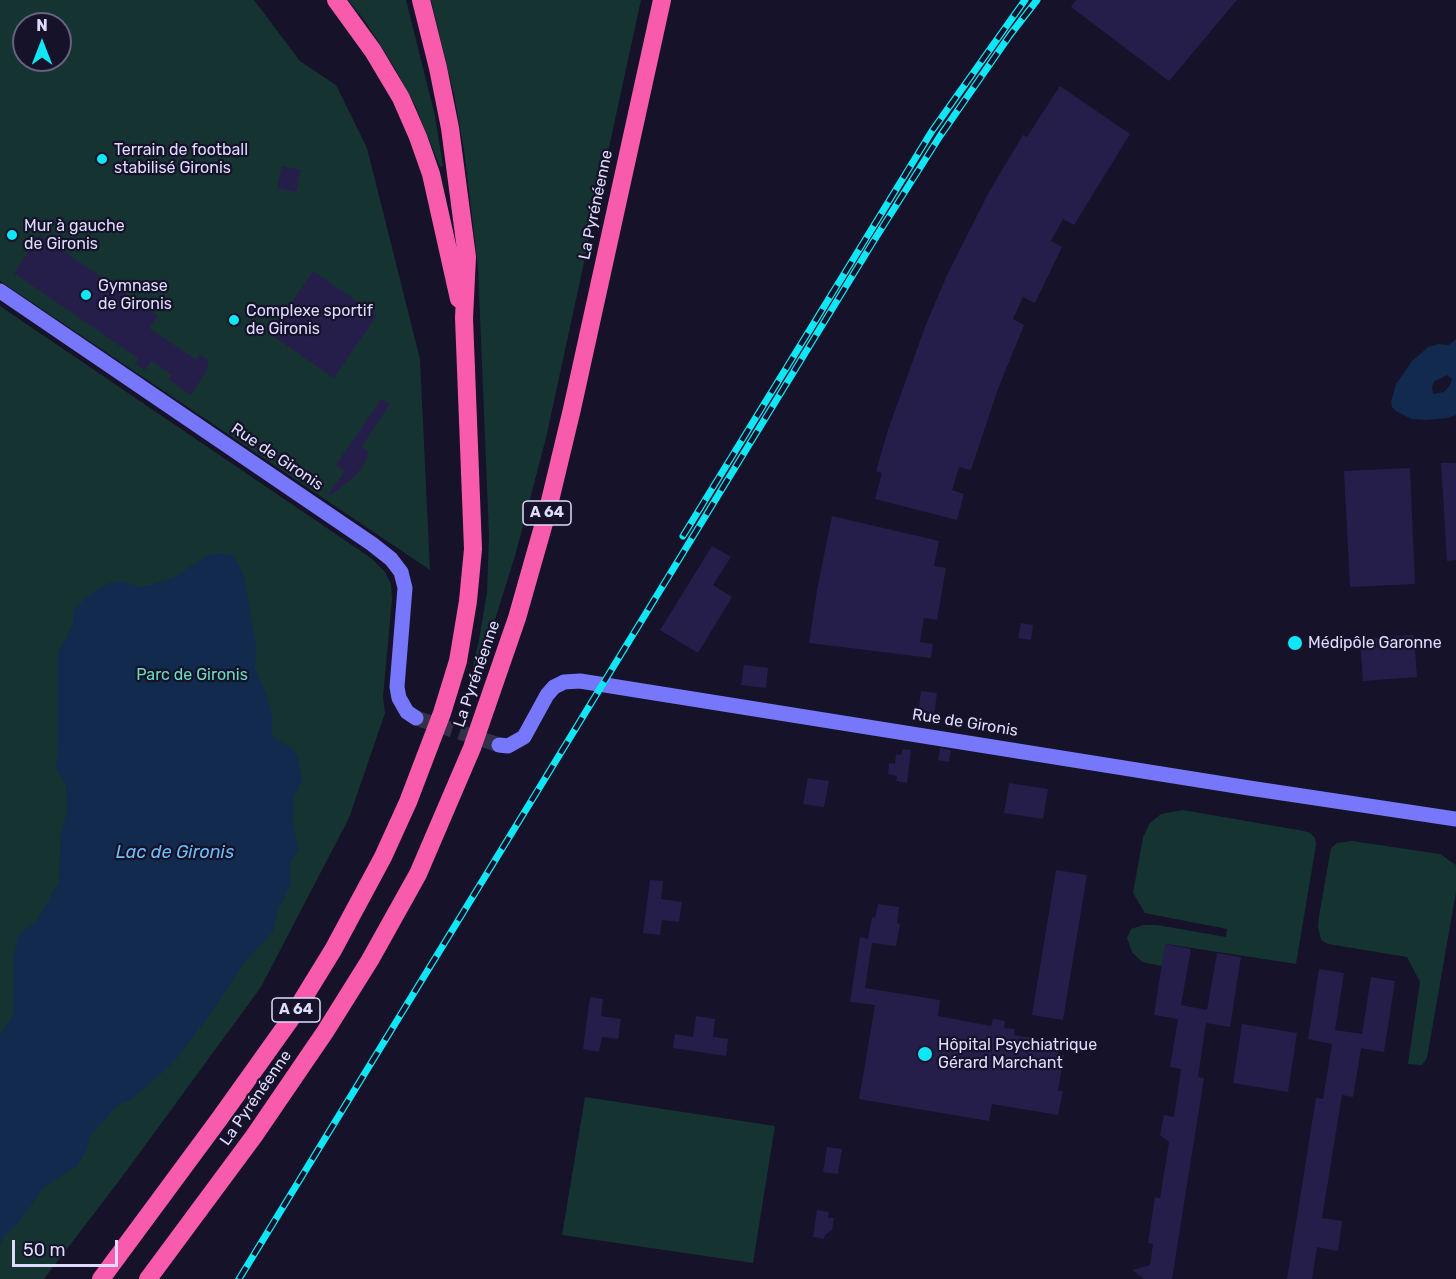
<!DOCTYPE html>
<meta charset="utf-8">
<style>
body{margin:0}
#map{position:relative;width:1456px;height:1279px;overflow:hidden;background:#151229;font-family:Rubik,sans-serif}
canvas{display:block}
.north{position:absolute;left:12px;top:12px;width:60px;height:60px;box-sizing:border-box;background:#151229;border:2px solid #65627e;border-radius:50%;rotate:0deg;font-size:16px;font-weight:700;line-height:24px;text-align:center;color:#dedbfe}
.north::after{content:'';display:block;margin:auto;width:21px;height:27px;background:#0fe6f6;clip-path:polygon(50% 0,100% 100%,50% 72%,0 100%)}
.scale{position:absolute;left:12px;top:1240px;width:106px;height:27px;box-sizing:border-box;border:3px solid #dedbfe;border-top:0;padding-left:8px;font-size:18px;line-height:21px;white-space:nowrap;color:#dedbfe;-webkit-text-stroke:4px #151229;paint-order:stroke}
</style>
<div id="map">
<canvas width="1456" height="1279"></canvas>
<div class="north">N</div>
<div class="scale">50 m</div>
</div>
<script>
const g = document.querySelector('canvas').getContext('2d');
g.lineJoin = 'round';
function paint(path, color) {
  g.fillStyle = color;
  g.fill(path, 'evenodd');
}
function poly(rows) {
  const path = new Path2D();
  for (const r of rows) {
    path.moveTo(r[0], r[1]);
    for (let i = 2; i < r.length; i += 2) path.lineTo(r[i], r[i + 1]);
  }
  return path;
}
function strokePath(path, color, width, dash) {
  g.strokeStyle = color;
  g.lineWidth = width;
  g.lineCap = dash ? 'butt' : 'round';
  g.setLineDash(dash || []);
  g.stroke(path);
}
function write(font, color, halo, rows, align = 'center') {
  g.font = font + ' Rubik,sans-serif';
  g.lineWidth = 4.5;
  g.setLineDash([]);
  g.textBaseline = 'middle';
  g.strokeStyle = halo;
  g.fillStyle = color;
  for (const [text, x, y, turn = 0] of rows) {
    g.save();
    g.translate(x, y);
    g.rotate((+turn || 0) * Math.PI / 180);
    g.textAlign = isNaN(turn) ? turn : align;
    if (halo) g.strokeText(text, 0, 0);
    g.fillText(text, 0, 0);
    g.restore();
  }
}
const green = poly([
 [0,0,254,0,300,61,336,85,367,148,420,359,430,570,0,281],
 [24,24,60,24,60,60,24,60],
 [348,0,406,0,435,116,443,166,440,167,415,105,393,65,365,21],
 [431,0,641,0,546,438,515,556,476,680,470,678,479,640,487,592,489,536,478,267,464,150,454,95],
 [0,306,371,558,385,572,391,584,392,599,383,697,385,713,349,818,261,987,122,1177,44,1279,0,1279],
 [1183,810,1304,831,1310,833,1315,838,1316,845,1296,964,1166,944,1162,966,1142,962,1132,952,1127,938,1131,929,1143,925,1157,925,1226,937,1227,929,1145,913,1133,893,1143,837,1150,823,1161,814],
 [1352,841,1440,854,1456,865,1456,892,1427,1058,1422,1065,1408,1064,1420,982,1407,957,1328,944,1321,940,1318,927,1319,916,1331,848,1337,843],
 [585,1097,775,1126,753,1263,562,1235]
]);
const water = poly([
 [1456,339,1456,415,1448,418,1426,420,1411,419,1396,411,1392,407,1391,402,1396,384,1412,361,1428,347,1439,344,1449,345],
 [1447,375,1452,379,1450,385,1444,392,1433,394,1432,386,1435,381],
 [222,553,234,556,244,576,256,647,255,669,267,695,272,716,272,736,292,749,298,757,302,782,294,796,293,820,298,851,290,863,291,884,279,907,273,931,245,962,209,1016,173,1063,132,1099,117,1106,89,1137,88,1147,77,1166,43,1188,20,1221,5,1235,0,1244,0,1034,13,1016,14,957,18,935,37,921,59,881,61,833,67,812,66,784,56,768,58,749,58,653,73,625,73,612,86,597,109,583,122,581,138,587,148,586,175,577,208,555]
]);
const building = poly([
 [1076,0,1237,0,1169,81,1071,7],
 [1060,86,1130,134,1074,225,1063,219,1051,241,1062,247,1035,303,1023,297,1013,319,1024,325,998,389,971,470,959,467,952,490,964,494,957,520,875,499,882,473,876,471,888,430,925,327,947,275,989,192,1023,135,1027,137],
 [282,166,301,170,296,192,277,188],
 [40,235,158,316,149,328,196,360,199,354,208,360,207,370,191,395,168,379,172,375,151,361,145,370,135,364,139,359,14,273],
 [313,271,377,315,334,378,270,334],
 [381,399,390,404,362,446,368,451,366,461,355,476,330,496,328,494,345,471,336,465],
 [1441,463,1456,463,1456,560,1447,561],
 [1410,468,1415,584,1350,587,1344,471],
 [832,516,939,541,934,566,946,568,937,620,924,618,920,642,933,644,931,658,809,643,817,590],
 [712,546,731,557,713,585,732,597,698,653,660,630],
 [1021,623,1033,625,1031,640,1018,638],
 [1414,635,1417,677,1363,681,1360,639],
 [744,665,768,668,766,688,741,685],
 [921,691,937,693,934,716,918,714],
 [940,748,951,750,949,762,938,760],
 [903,749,911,750,907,783,896,781,897,776,888,774,889,763,895,764,896,754,901,755],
 [808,778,829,781,824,807,803,804],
 [1009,783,1048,789,1043,819,1004,813],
 [1056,870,1087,875,1063,1020,1032,1015],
 [650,880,663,881,661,899,682,902,679,922,662,920,660,935,643,933],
 [878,904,899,907,897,923,900,924,896,946,872,943,865,988,940,1000,938,1016,991,1026,993,1019,1005,1021,1004,1028,1015,1029,1014,1035,1060,1043,1058,1054,1064,1055,1058,1091,1063,1091,1058,1115,992,1104,989,1121,859,1099,875,1005,850,1002,860,937,868,939,872,917,875,918],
 [1165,944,1191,949,1181,1005,1207,1010,1217,953,1241,957,1230,1027,1206,1023,1198,1077,1204,1078,1172,1279,1144,1279,1132,1270,1150,1265,1153,1244,1148,1243,1155,1197,1160,1198,1169,1142,1160,1135,1164,1115,1174,1117,1181,1069,1170,1067,1178,1019,1154,1015],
 [1319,969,1344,973,1335,1030,1362,1034,1371,977,1395,981,1384,1052,1361,1048,1353,1097,1342,1095,1322,1218,1342,1221,1338,1251,1317,1247,1312,1279,1287,1279,1316,1098,1323,1099,1332,1044,1308,1039],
 [590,997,603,999,601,1016,621,1019,618,1039,602,1037,599,1052,583,1049],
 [696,1016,715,1019,713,1037,728,1039,726,1056,673,1048,675,1034,693,1037],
 [1242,1024,1297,1033,1288,1092,1233,1083],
 [827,1147,842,1149,838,1174,823,1172],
 [817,1210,829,1212,828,1218,834,1218,832,1230,825,1235,824,1239,813,1237]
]);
const secondaryTunnel = poly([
 [416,718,499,745]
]);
const secondary = poly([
 [0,291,372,544,391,559,401,572,405,588,397,687,399,698,407,712,416,718],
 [499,745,508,746,524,737,547,695,554,687,564,682,580,681,1249,788,1456,819]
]);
const highway = poly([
 [336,0,373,51,401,98,418,137,431,174,459,299],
 [101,1279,220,1118,290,1020,333,950,383,857,408,802,442,713,458,661,468,601,473,549,464,318,467,257,450,128,438,68,421,0],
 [148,1279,254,1136,325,1032,370,960,418,874,472,748,517,618,548,509,572,409,662,0]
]);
const rail = poly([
 [683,536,932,131,1025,0],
 [239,1279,873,242,940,136,1010,35,1037,0]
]);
const markers = [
 [102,159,6,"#0fe6f6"],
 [12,235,6,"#0fe6f6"],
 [86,295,6,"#0fe6f6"],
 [234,320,6,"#0fe6f6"],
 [1295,643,8,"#0fe6f6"],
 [925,1054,8,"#0fe6f6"]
];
const shields = [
 [547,513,48],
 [296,1010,48]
];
const shieldNames = [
 ["A 64",547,513],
 ["A 64",296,1010]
];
const poiNames = [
 ["Terrain de football",114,150],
 ["stabilisé Gironis",114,168],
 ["Mur à gauche",24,226],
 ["de Gironis",24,244],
 ["Gymnase",98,286],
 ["de Gironis",98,304],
 ["Complexe sportif",246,311],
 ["de Gironis",246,329],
 ["Médipôle Garonne",1308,643],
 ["Hôpital Psychiatrique",938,1045],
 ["Gérard Marchant",938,1063]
];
const streetNames = [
 ["La Pyrénéenne",596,205,-78],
 ["Rue de Gironis",277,457,34],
 ["La Pyrénéenne",477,674,-71],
 ["Rue de Gironis",965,723,9],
 ["La Pyrénéenne",256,1098,-55]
];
const parkNames = [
 ["Parc de Gironis",192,675]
];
const waterNames = [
 ["Lac de Gironis",175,853]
];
paint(green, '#153331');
paint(water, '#112a4e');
paint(building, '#261e4a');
strokePath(secondaryTunnel, '#333049', 15, [15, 8]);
strokePath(secondary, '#7677fa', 15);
strokePath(highway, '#f95bac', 18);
strokePath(rail, '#0fe6f6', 7);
strokePath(rail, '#151229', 4.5, [14]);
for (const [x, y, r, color] of markers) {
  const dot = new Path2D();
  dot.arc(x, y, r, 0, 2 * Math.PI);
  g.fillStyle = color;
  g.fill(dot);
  strokePath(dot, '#151229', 2);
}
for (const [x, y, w] of shields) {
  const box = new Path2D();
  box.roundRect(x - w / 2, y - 12, w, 24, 4.5);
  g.fillStyle = '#151229';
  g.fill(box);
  strokePath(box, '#dedbfe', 1.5);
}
write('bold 15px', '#dedbfe', null, shieldNames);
write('16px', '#dedbfe', '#151229', poiNames, 'left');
write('16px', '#dedbfe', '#151229', streetNames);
write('16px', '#69dcbc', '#151229', parkNames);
write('italic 18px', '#6dbdfa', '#151229', waterNames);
</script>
